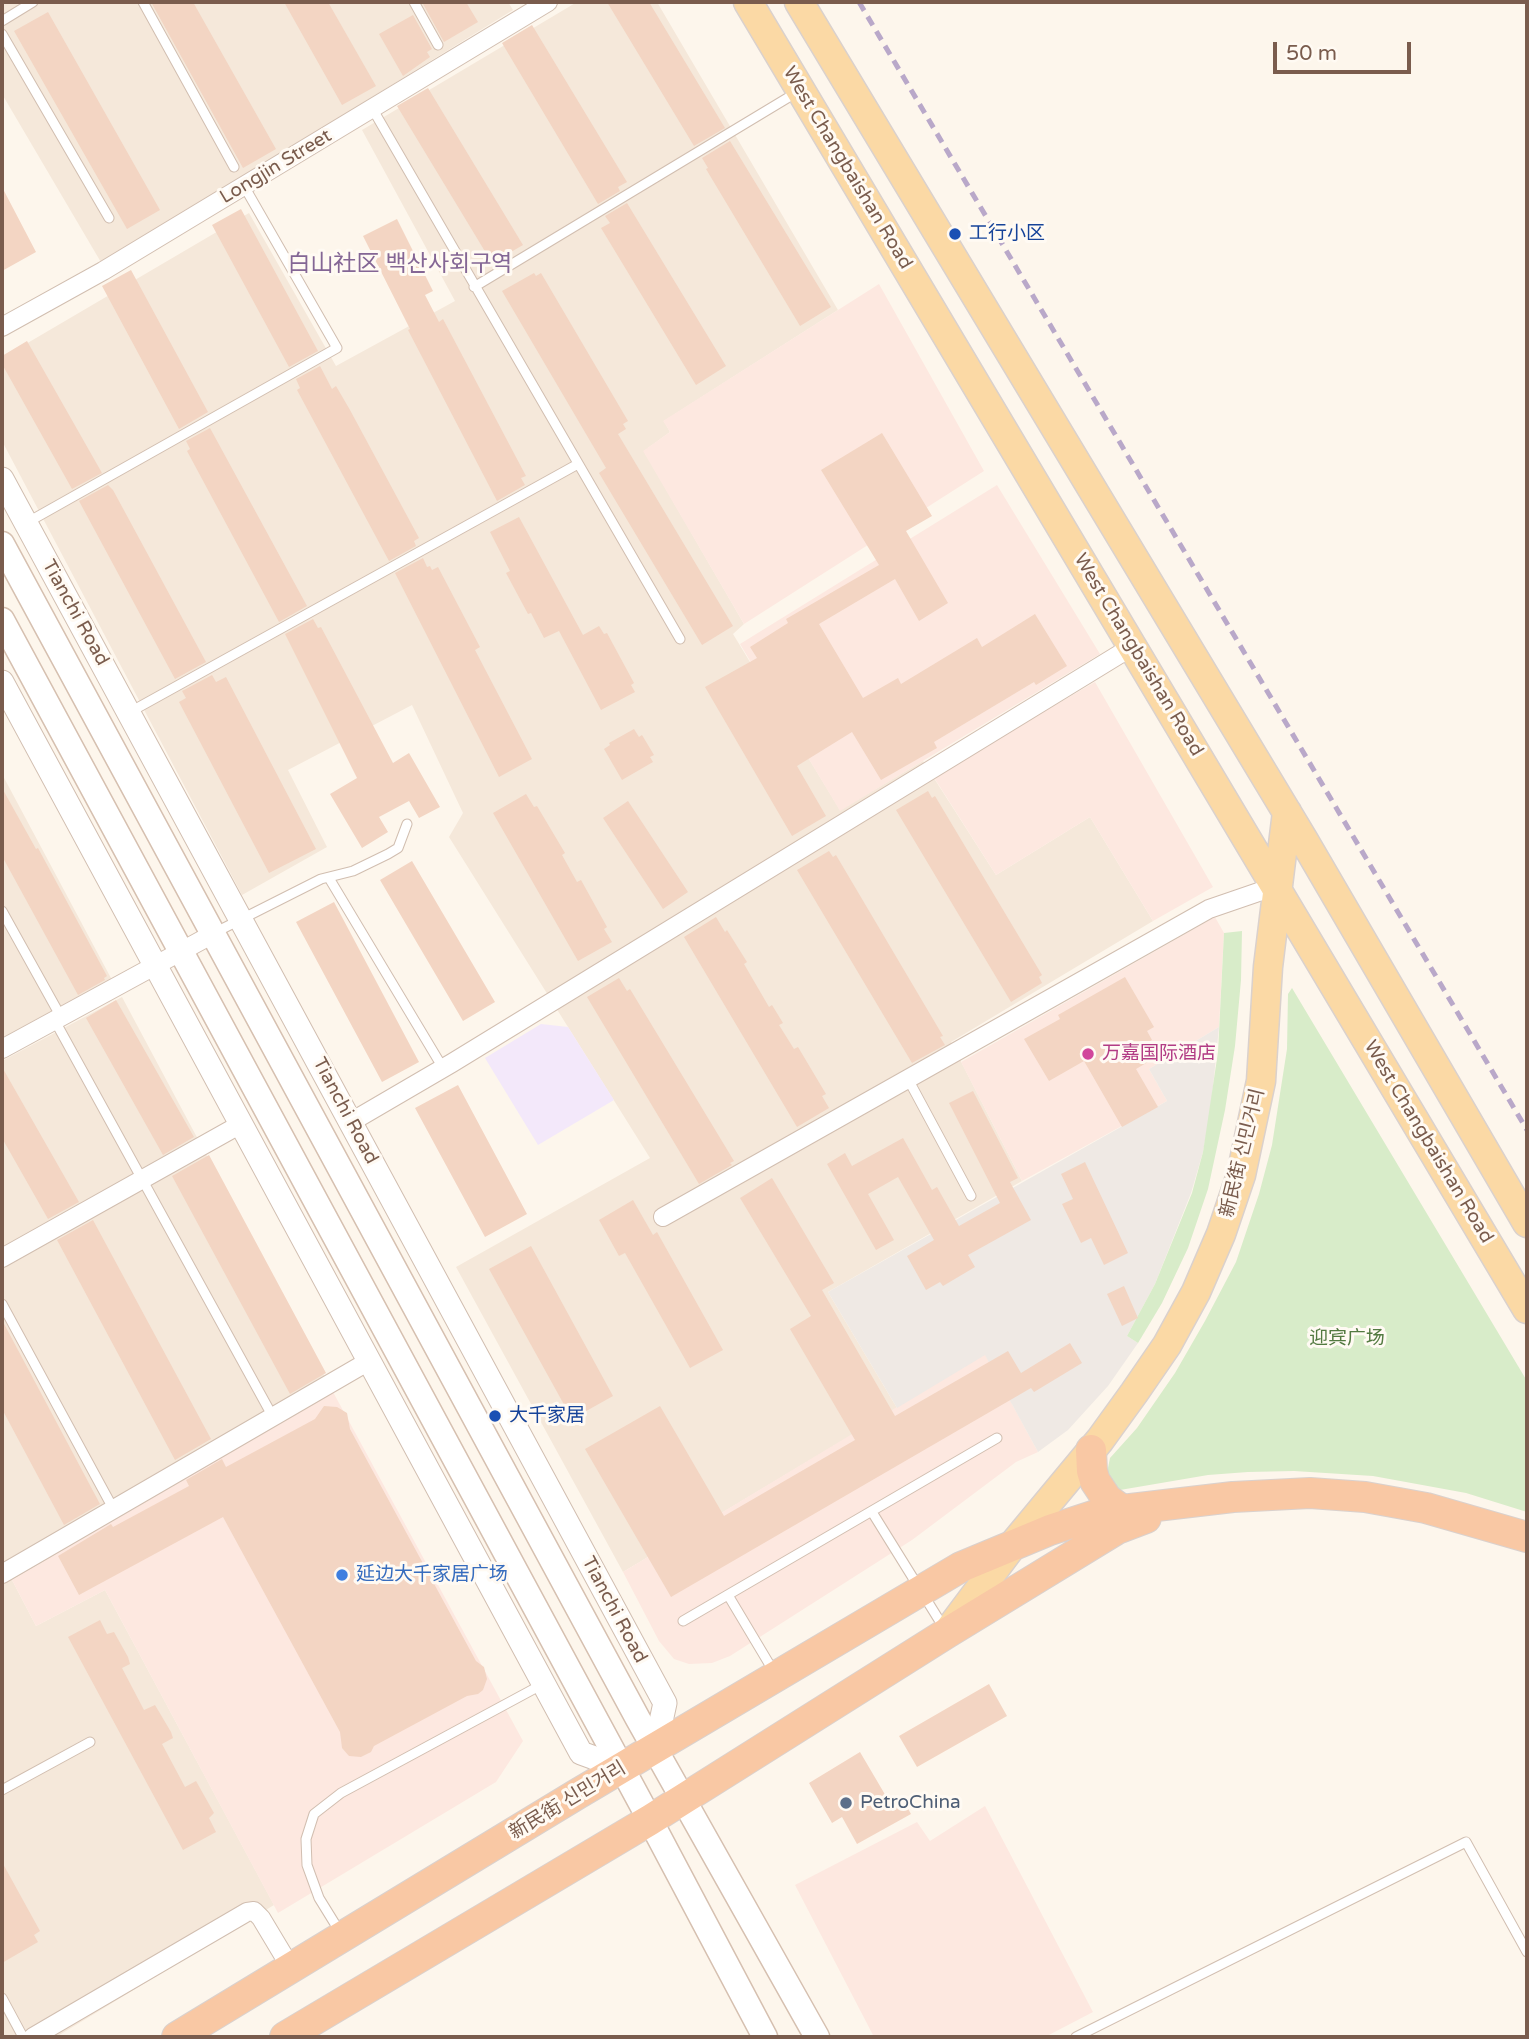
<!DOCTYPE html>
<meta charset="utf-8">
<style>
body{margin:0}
#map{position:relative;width:1529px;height:2039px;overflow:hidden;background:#fdf6ec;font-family:"Varela Round",sans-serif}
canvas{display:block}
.frame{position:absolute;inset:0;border:4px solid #7a5c4d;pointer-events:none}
.scale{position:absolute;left:1273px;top:42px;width:138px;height:32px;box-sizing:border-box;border:4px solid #7a5c4d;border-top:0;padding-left:9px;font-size:21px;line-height:24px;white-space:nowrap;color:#7a5c4d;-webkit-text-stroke:5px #fffaf3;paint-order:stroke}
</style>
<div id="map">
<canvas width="1529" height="2039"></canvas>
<div class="frame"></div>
<div class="scale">50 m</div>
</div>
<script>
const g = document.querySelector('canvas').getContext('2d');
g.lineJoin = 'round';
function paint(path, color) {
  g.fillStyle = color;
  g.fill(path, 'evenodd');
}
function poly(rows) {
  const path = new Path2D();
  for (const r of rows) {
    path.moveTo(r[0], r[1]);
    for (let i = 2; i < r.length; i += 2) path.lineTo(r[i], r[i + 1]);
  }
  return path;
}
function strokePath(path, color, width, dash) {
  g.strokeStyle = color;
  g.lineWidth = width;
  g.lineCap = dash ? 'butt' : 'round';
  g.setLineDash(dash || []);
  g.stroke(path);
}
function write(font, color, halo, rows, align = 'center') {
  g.font = font + ' "Varela Round","Noto Sans SC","Noto Sans KR",sans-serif';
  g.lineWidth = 6;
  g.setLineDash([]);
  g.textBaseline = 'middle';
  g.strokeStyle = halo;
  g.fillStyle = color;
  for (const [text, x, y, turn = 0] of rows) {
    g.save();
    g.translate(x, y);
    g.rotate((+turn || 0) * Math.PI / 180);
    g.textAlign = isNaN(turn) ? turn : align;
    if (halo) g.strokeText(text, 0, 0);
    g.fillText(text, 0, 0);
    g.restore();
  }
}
const residential = poly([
 [2,2,508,2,513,10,102,264,2,94],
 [577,2,657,2,838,310,664,421,670,432,644,451,744,624,733,634,840,810,923,761,996,875,1090,817,1153,921,951,1042,1022,1181,828,1292,897,1408,623,1572,456,1267,650,1158,449,837,463,813,412,705,288,770,327,847,242,895,2,441,2,358,249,213,336,366,455,301,362,130],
 [2,774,112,980,2,1041],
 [122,997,333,1392,12,1580,36,1626,105,1590,274,1905,56,2037,2,2037,2,1061]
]);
const commercial = poly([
 [879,284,984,471,744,624,643,451,670,432,663,421],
 [997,485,1100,654,840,811,740,644],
 [1095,682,1213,887,1153,921,1090,817,996,875,933,776],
 [1215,917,1224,933,1219,1027,1149,1069,1167,1101,1022,1181,961,1062],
 [985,1354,1038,1452,1016,1462,912,1540,730,1656,712,1663,689,1664,674,1659,659,1641,623,1572],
 [333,1392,523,1741,496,1782,278,1913,105,1590,36,1626,12,1580],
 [985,1806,1093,2012,1045,2037,874,2037,795,1885,917,1822,930,1841]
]);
const industrial = poly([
 [1219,1027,1211,1107,1203,1152,1191,1193,1155,1284,1127,1336,1138,1343,1108,1386,1068,1430,1038,1452,985,1355,897,1408,828,1292,1167,1101,1149,1069]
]);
const education = poly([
 [541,1024,568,1027,614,1100,538,1145,485,1058]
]);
const green = poly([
 [1242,931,1241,980,1235,1046,1225,1110,1208,1189,1188,1248,1162,1303,1138,1343,1127,1336,1155,1284,1192,1193,1203,1152,1218,1052,1224,933],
 [1292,988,1527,1381,1527,1512,1466,1493,1373,1476,1294,1471,1248,1472,1208,1475,1120,1490,1114,1486,1107,1473,1110,1458,1137,1428,1175,1373,1205,1321,1236,1262,1259,1194,1272,1145,1287,1049,1288,994]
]);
const building = poly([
 [151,2,193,2,276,149,243,168],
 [284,2,328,2,376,86,342,105],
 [422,2,466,2,478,22,444,42],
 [607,2,649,2,725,128,694,146],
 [48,12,160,210,127,229,14,31],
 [413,15,432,49,427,52,430,57,403,76,379,34],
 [532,25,627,182,618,187,620,191,598,204,502,43],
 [428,88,523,245,492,263,397,106],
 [730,141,831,307,800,326,706,169,708,168,702,158],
 [2,187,36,252,2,271],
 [627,203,726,366,696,385,601,228,610,223,605,216],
 [241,209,318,351,289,367,212,225],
 [397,219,433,291,425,295,439,322,443,319,526,476,521,478,525,485,497,501,408,330,410,329,363,236],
 [131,270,208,412,179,429,102,286],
 [534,273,536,276,541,273,628,421,623,424,626,429,618,434,733,626,702,645,599,473,606,468,502,291],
 [27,341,102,473,72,489,2,364,2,356],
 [320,366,332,389,336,386,350,410,419,538,414,541,416,546,389,561,297,390,300,388,296,379],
 [210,428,307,606,279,622,187,451,190,449,186,441],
 [882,433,932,516,906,531,948,603,919,621,895,579,819,624,863,698,898,678,901,684,977,638,982,647,1035,614,1067,666,1036,685,1034,682,934,742,937,748,881,780,852,732,797,766,826,816,792,836,705,687,757,658,750,647,788,623,786,619,879,565,821,470],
 [108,485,113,490,206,662,175,679,79,501],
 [519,517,583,635,599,626,604,634,607,633,634,683,631,685,635,692,601,710,559,631,544,638,531,613,528,614,506,573,510,571,490,532],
 [423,558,427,567,430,566,432,570,438,567,480,647,475,650,532,759,499,777,395,573],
 [313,619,318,628,321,627,393,763,409,753,440,807,419,818,409,801,379,817,388,832,362,848,330,794,357,778,285,634],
 [212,675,216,682,226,677,316,849,269,873,179,702,186,698,182,691],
 [634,729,639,737,642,735,654,755,650,757,653,762,622,780,604,749,610,745,609,743],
 [2,788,36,849,38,848,107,976,104,978,105,980,78,995,2,856],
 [928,791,932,798,935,796,1042,975,1039,977,1042,983,1011,1002,896,810],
 [526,794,534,807,537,806,565,853,562,855,577,882,581,880,591,898,607,927,604,929,612,942,578,961,493,813],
 [628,801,688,892,663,909,603,818],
 [829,851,833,857,836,855,943,1036,940,1037,945,1045,912,1063,797,870],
 [412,861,495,1002,463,1021,380,880],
 [334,902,419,1062,382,1082,296,922],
 [716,917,725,932,727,930,747,962,744,964,769,1007,772,1005,783,1023,779,1025,794,1049,798,1047,826,1094,822,1096,829,1108,797,1127,684,937],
 [1125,977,1154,1027,1147,1031,1152,1040,1139,1048,1148,1062,1136,1069,1158,1107,1122,1127,1084,1061,1049,1081,1024,1039,1060,1019,1058,1015],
 [619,978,627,991,630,989,734,1161,730,1163,732,1165,699,1184,587,997],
 [116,1000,194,1137,163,1155,86,1018],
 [2,1067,79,1202,48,1219,2,1138],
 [458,1085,527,1214,485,1237,415,1108],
 [973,1091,1018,1178,1010,1182,1031,1220,968,1255,975,1267,943,1286,940,1282,926,1290,907,1256,934,1240,898,1177,868,1194,894,1240,876,1250,827,1164,845,1153,852,1166,903,1138,932,1190,937,1187,959,1226,1000,1203,949,1103],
 [209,1155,326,1373,290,1394,172,1176],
 [1085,1162,1128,1253,1104,1265,1091,1238,1081,1243,1062,1204,1073,1199,1061,1174],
 [772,1178,834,1283,822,1290,895,1416,1008,1351,1021,1373,1070,1343,1082,1363,1034,1392,1031,1388,671,1597,585,1449,660,1406,724,1516,855,1440,790,1329,811,1316,740,1198],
 [633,1200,653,1235,657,1232,723,1350,690,1368,625,1253,619,1256,599,1220],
 [93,1220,211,1439,175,1460,57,1240],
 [531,1246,613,1396,572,1419,489,1269],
 [1124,1286,1138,1318,1122,1326,1107,1294],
 [2,1320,100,1504,64,1525,2,1409],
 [324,1406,337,1407,347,1413,350,1429,476,1661,484,1667,487,1679,483,1690,478,1694,467,1696,374,1746,371,1752,361,1757,349,1756,342,1748,340,1732,223,1517,79,1595,58,1556,111,1524,113,1527,189,1486,186,1480,222,1459,226,1467,315,1419],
 [100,1620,107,1634,114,1632,128,1657,130,1664,122,1668,144,1710,155,1705,171,1732,173,1738,162,1744,185,1787,196,1781,214,1813,209,1818,216,1832,183,1850,68,1637],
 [989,1684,1007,1716,917,1767,899,1736],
 [860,1752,890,1803,901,1796,911,1814,857,1844,842,1817,832,1823,809,1783],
 [2,1862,40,1931,34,1935,38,1942,2,1963]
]);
const service = poly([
 [143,2,234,167],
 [414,2,438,45],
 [2,21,33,2],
 [2,34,109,218],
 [372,108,680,639],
 [474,287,799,91],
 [28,522,337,348,244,186],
 [130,712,578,464],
 [329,878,443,1068],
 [2,911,61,1017],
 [214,933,321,879,353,871,388,854,398,848,407,824],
 [55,1021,273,1417],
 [908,1079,971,1196],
 [2,1304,114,1510],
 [872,1512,944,1628],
 [728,1595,774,1672],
 [683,1621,997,1438],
 [2,1790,90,1742],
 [340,1932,319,1898,307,1865,306,1839,314,1814,341,1793,543,1684],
 [2,1998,23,2037],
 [1076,2037,1466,1842,1527,1952]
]);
const minor = poly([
 [2,327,103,271,548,2],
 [2,1049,213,934],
 [351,1122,452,1063,1133,646],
 [663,1217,1209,909,1276,886],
 [2,1258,241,1124],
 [2,1574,369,1361],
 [33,2037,247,1912,254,1911,261,1918,291,1968]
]);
const tertiary = poly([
 [2,479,665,1703,655,1749],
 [2,682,581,1753,622,1768]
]);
const secondary = poly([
 [2,544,638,1719,817,2037],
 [2,620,650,1820,765,2037]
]);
const primary = poly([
 [748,2,1527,1309],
 [799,2,1303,839,1527,1223],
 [949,1630,1012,1546,1100,1440,1134,1393,1167,1345,1196,1292,1221,1234,1241,1175,1261,1081,1268,967,1287,812]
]);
const trunk = poly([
 [1091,1450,1092,1471,1095,1481,1107,1499,1122,1510],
 [177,2037,579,1793,961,1567,1050,1530,1102,1513,1122,1510,1233,1497,1310,1493,1365,1497,1426,1508,1527,1537],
 [285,2037,650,1820,947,1633,1117,1529,1146,1518]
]);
const rail = poly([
 [859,2,1527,1130]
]);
const markers = [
 [955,234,7,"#1a4fb4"],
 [1088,1054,7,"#d1479c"],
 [495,1416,7,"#1a4fb4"],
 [342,1575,7,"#3f7fe0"],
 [846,1803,7,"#5c6f8a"]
];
const streetNames = [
 ["Longjin Street",276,167,-31],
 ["West Changbaishan Road",847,168,59],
 ["Tianchi Road",75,613,61],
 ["West Changbaishan Road",1138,655,59],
 ["Tianchi Road",345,1111,62],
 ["West Changbaishan Road",1428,1142,59],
 ["新民街 신민거리",1243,1153,-76],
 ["Tianchi Road",614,1610,62],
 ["新民街 신민거리",568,1801,-31]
];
const transitNames = [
 ["工行小区",969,234],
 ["大千家居",509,1416]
];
const hotelNames = [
 ["万嘉国际酒店",1102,1054]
];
const parkNames = [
 ["迎宾广场",1347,1339]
];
const shopNames = [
 ["延边大千家居广场",356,1575]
];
const serviceNames = [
 ["PetroChina",860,1803]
];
const quarterNames = [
 ["白山社区 백산사회구역",400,265]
];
paint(residential, '#f5e8da');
paint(commercial, '#fde8e0');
paint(industrial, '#efe9e4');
paint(education, '#f3e8fa');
paint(green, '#d8ecc9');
paint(building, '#f3d5c3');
strokePath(service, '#d1beb0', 11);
strokePath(minor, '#d1beb0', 20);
strokePath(tertiary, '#d1beb0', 25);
strokePath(secondary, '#d6c0b0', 27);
strokePath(primary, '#dad1cd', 31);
strokePath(trunk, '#dad1cd', 32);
strokePath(service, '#fff', 9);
strokePath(minor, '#fff', 18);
strokePath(tertiary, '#fff', 23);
strokePath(secondary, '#fff', 24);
strokePath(primary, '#fbd9a5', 28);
strokePath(trunk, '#f9c8a4', 30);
strokePath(rail, '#b9a8c9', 5, [10, 7]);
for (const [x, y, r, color] of markers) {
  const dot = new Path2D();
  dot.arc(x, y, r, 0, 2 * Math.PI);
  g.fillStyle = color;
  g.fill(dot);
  strokePath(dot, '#fffaf3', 2.5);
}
write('19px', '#7a5c4d', '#fffaf3', streetNames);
write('19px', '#164399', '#fffaf3', transitNames, 'left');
write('19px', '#b23c85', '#fffaf3', hotelNames, 'left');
write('19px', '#537a41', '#fffaf3', parkNames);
write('19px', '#366cbe', '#fffaf3', shopNames, 'left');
write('19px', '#4e5e75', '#fffaf3', serviceNames, 'left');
write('23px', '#846695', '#fffaf3', quarterNames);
</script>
